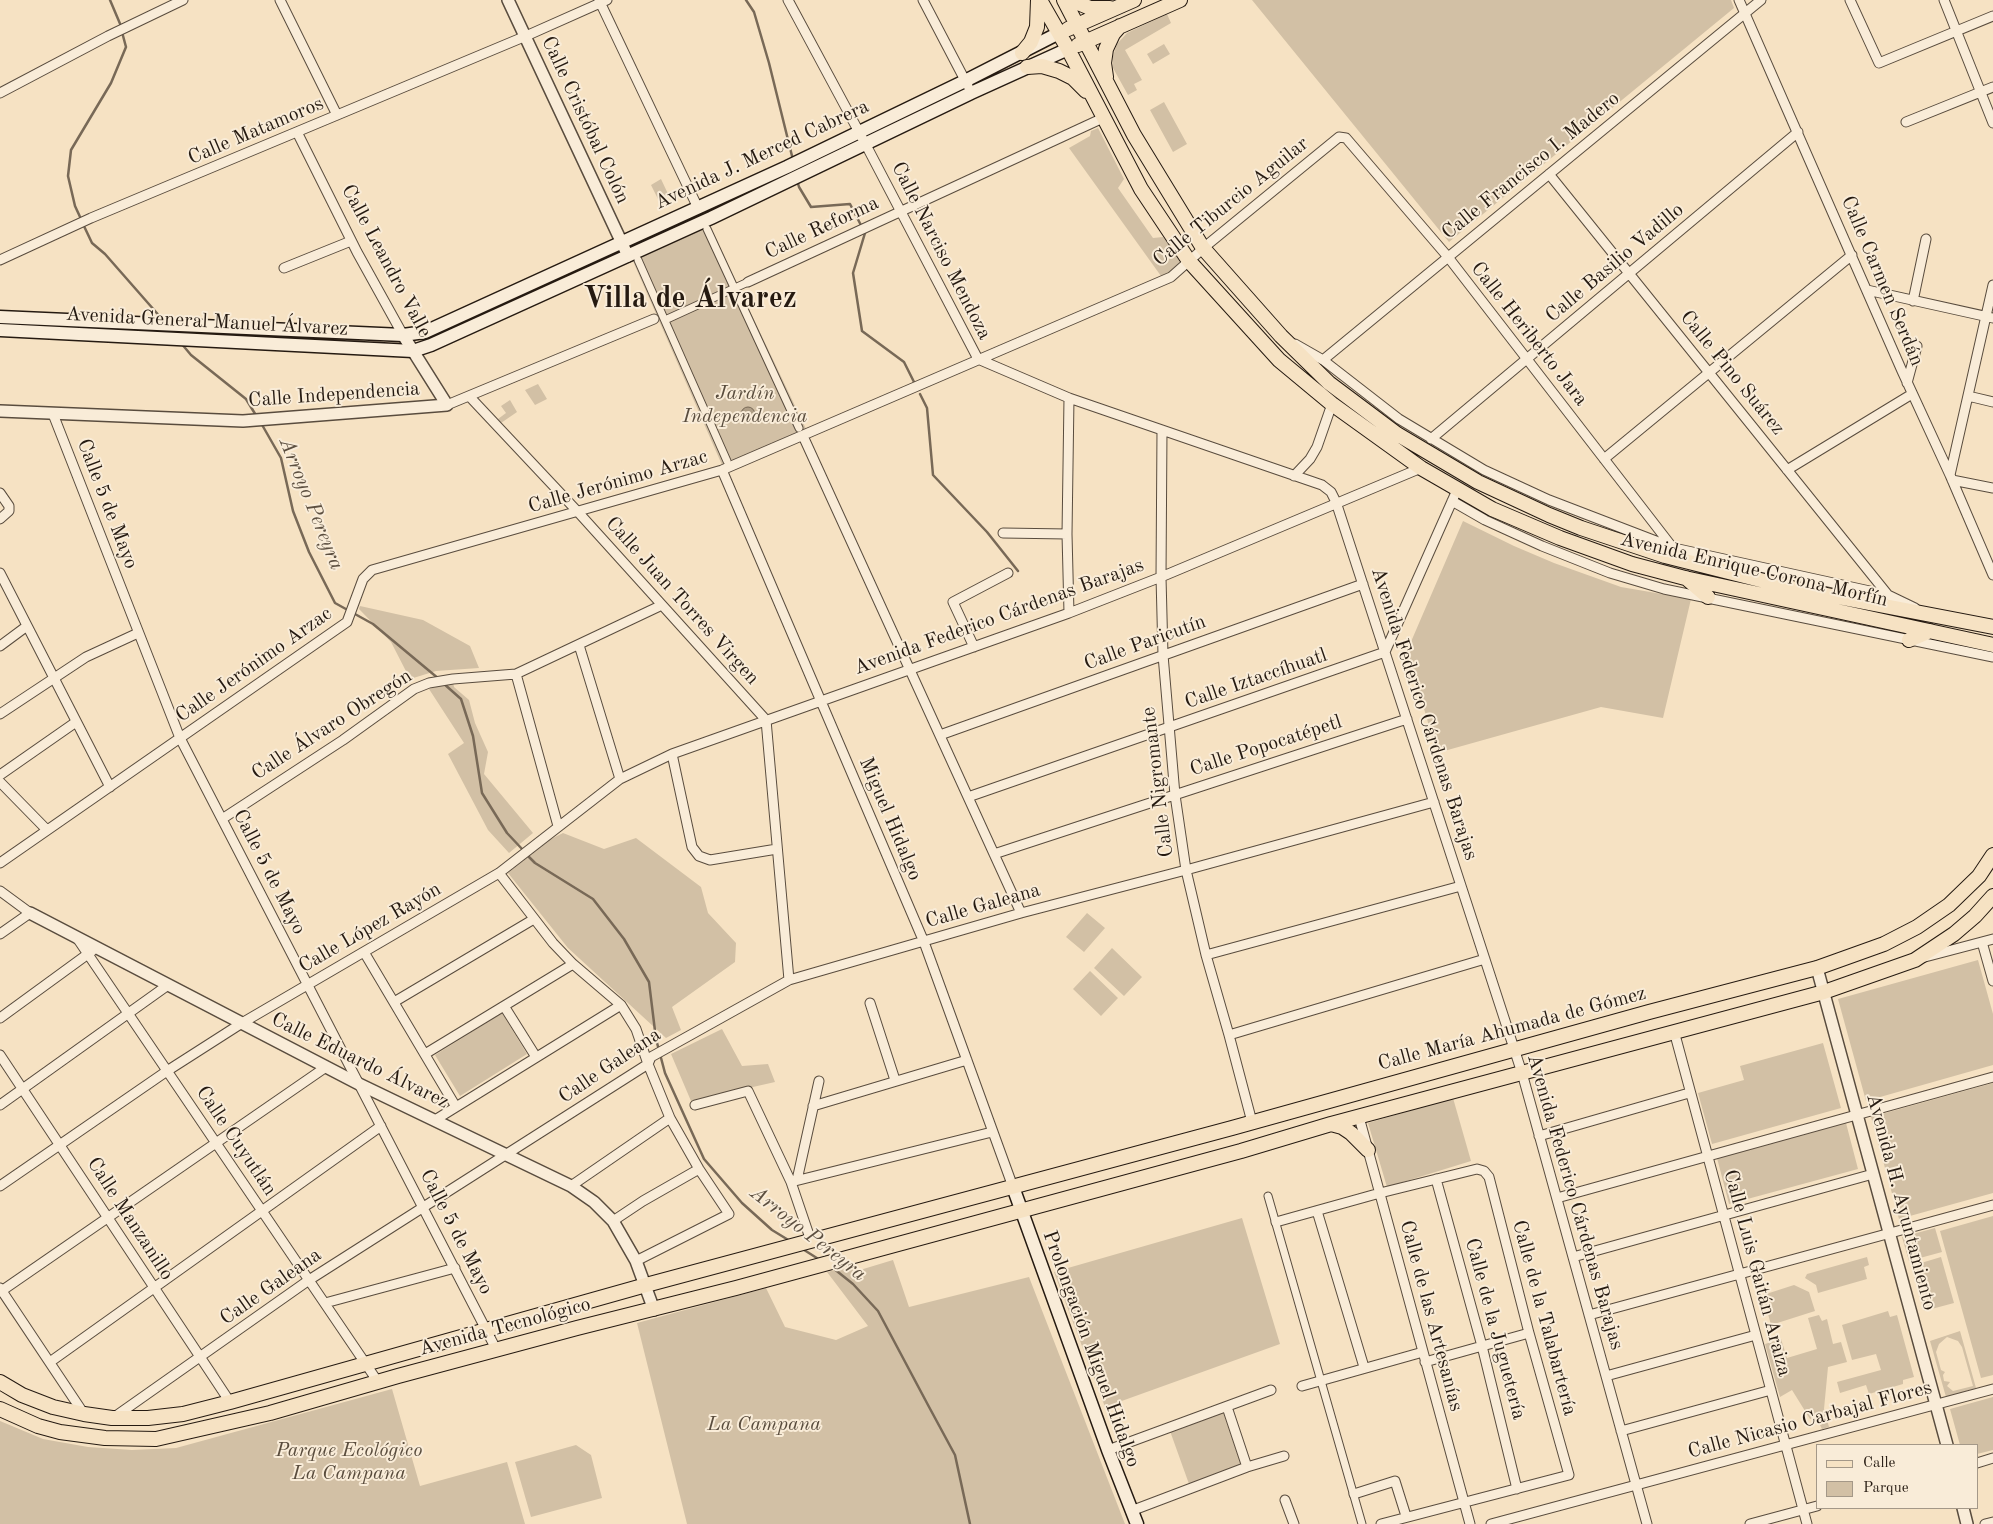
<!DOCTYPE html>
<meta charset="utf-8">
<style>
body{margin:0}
#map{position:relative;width:1993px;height:1524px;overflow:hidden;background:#f6e2c3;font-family:"Old Standard TT",serif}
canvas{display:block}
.legend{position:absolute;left:1816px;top:1444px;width:162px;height:65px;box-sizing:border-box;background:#f9ecd8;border:1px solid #a49888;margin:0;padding:6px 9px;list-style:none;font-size:15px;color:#251a11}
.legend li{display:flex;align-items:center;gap:10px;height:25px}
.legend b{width:25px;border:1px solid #a49888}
</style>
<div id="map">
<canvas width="1993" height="1524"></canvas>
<ul class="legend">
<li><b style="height:6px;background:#f6e2c3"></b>Calle</li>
<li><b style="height:14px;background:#d2c0a5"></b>Parque</li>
</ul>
</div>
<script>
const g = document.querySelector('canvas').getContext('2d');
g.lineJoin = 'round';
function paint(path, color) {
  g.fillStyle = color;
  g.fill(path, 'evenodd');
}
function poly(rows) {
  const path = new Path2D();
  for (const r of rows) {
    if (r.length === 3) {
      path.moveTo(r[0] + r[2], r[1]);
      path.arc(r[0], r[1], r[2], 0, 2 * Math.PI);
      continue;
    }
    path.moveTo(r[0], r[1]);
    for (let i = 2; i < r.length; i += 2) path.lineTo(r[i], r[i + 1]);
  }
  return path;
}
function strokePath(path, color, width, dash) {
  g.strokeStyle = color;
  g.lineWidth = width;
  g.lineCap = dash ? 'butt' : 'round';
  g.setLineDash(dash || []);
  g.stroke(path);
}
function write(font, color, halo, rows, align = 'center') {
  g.font = font + ' "Old Standard TT",serif';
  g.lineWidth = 4;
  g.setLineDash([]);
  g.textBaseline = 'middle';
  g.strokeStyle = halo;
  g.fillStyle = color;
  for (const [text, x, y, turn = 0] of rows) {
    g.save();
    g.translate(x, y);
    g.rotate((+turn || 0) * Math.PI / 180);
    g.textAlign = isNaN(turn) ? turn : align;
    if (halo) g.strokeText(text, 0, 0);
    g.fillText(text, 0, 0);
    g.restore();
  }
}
const green = poly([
 [1252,0,1731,0,1734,8,1449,242],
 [1167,14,1171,23,1125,50,1142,80,1134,84,1137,90,1128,95,1113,68,1113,56,1117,44,1127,33],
 [1164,44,1170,54,1153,64,1147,54],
 [1164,102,1187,144,1173,152,1150,110],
 [1098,128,1124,179,1118,188,1153,238,1163,237,1180,260,1176,270,1161,276,1069,148,1090,136,1091,131],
 [661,179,669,196,659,201,651,185],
 [708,223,807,431,722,465,632,259],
 [538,384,547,399,535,405,525,390],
 [510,400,517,412,501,423,498,419,506,413,501,406],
 [1463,521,1514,546,1554,563,1621,587,1691,599,1663,718,1601,707,1437,753,1407,651],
 [360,606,423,620,470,646,479,668,436,671,410,679,391,642,359,609],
 [453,682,454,687,469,700,475,723,488,752,484,774,533,833,509,853,488,830,448,754,464,743,429,689],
 [563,833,604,849,636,838,701,887,708,913,736,943,735,962,672,1007,681,1030,666,1038,568,948,508,873,549,840],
 [1087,913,1105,928,1084,952,1066,937],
 [1112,948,1142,977,1124,996,1094,968],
 [1978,960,1993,1014,1993,1065,1866,1101,1838,999],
 [1090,971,1118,998,1101,1016,1073,989],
 [502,1013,527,1054,460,1096,435,1055],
 [722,1029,742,1066,768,1064,775,1082,691,1101,671,1054],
 [1823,1043,1841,1108,1712,1144,1698,1093,1744,1080,1740,1066],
 [1993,1083,1993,1193,1899,1219,1871,1117],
 [1453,1098,1471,1161,1387,1187,1368,1123],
 [1846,1123,1858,1169,1729,1204,1717,1158],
 [1993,1216,1993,1375,1981,1378,1940,1231],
 [1242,1218,1280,1344,1105,1407,1054,1272],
 [1935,1228,1942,1252,1909,1261,1902,1237],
 [1867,1257,1869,1265,1864,1267,1867,1279,1818,1293,1816,1285,1805,1278,1807,1274],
 [1941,1257,1954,1303,1924,1311,1911,1266],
 [893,1260,909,1307,1029,1277,1125,1524,687,1524,637,1323,766,1288,785,1327,836,1340,868,1326,827,1272,849,1267,860,1270],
 [1794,1285,1809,1292,1815,1311,1771,1325,1763,1295],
 [1888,1311,1890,1317,1897,1315,1914,1377,1903,1380,1903,1384,1869,1394,1866,1385,1840,1393,1837,1382,1881,1370,1876,1354,1852,1360,1842,1325],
 [1819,1315,1822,1321,1827,1319,1833,1344,1841,1342,1847,1362,1828,1367,1824,1409,1829,1427,1822,1429,1816,1417,1810,1419,1792,1390,1780,1397,1765,1344,1781,1339,1787,1358,1817,1349,1808,1318],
 [1960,1331,1976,1388,1946,1397,1930,1341],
 [1947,1337,1958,1341,1962,1347,1973,1386,1953,1391,1947,1386,1950,1382,1944,1381,1943,1375,1945,1372,1941,1370,1936,1352,1939,1344],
 [392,1389,420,1486,507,1462,525,1524,0,1524,0,1421,43,1439,88,1447,132,1450,176,1448],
 [1993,1397,1993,1450,1977,1454,1977,1445,1960,1445,1950,1409],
 [1223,1412,1241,1465,1189,1484,1170,1431],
 [576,1445,591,1455,602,1498,531,1517,515,1462]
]);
const water = poly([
 [748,414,7]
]);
const stream = poly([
 [110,0,121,26],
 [746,0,754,12,769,63,793,160],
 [797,180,799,187,811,207,850,204,865,233,853,273,862,331,904,362,915,384],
 [81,219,75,206,68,176,71,150,111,83,126,47,122,32],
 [83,224,92,243,105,254,162,319],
 [181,343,191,355,246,399,257,417],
 [920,394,927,408,933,475,987,532,1018,571],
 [261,423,281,458,293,511,309,552,335,603,373,624,439,679],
 [443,683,461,699,473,736,482,793,507,833,523,850],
 [527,855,535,863,593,899,624,939,649,982,656,1039,665,1073,704,1159,742,1203,772,1230,790,1241],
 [801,1248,820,1260],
 [833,1268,853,1284,878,1311,928,1405,955,1455,970,1524]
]);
const pedestrian = poly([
 [707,229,799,428],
 [638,260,727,461],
 [665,320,748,282],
 [1268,1196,1362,1524]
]);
const minor = poly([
 [280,0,337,115],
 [599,0,698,208],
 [788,0,866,145,978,359,1069,398,1322,485,1331,492,1336,502,1522,1073,1647,1524],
 [923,0,968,86],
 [1739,0,1902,371,1950,475,1993,575],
 [1850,0,1879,63,1993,16],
 [1944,0,1993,123],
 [0,93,108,36,183,0],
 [1906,122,1993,87],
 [297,132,357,252,403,335],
 [1549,174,1888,595],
 [0,260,91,218,526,36,607,0],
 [284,268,351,241],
 [748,282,1103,118],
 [1867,290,1993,318],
 [1913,301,1926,239],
 [1295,344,1323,360,1399,419,1484,470,1549,500,1674,548,1888,595,1915,608],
 [1323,360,1761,0],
 [1907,383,1917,346],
 [469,396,578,512,766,720],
 [1968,396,1993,402],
 [1069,398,1067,534,1069,613],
 [447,405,654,319],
 [53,414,180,738,496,1349],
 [1162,430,1161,577,1163,655,1175,795,1186,870,1206,955,1229,1035,1252,1122],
 [803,436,1021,913],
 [1431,439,1798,132],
 [1604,459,1852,255],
 [722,470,924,942,1013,1187],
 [1787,470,1912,394],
 [1950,475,1993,285],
 [1294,476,1310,459,1317,447,1332,404],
 [1952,480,1993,488],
 [0,493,9,506,9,511,0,519],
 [1452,501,1485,520,1542,546,1610,573,1664,589,1993,657],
 [1003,533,1067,534],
 [0,573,110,787],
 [579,645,620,779],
 [0,646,27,626],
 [974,647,953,602,1008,573],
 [516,674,558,826],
 [0,714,86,657,138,633],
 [766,720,789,980],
 [940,735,1363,584],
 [672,754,692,847,699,856,710,860,777,849],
 [0,775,76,722],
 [0,782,47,830],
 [968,797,1385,652,1457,490],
 [222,819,343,740,414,689,429,683,453,679,516,674,662,605],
 [994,854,1407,719],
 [0,863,347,622,363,579,372,570,722,470,1171,277,1207,245,1339,137,1346,138,1448,257,1683,561],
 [499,873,553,943,573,964,621,1005,636,1029,648,1064,670,1118,699,1169,729,1214,636,1261],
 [0,891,30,913,0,934],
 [77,938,378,1382],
 [1982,942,1993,981],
 [364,952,456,1107],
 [1206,955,1461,886],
 [1925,957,1993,939],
 [394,1002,534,919],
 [870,1003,895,1080],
 [504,1006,536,1057],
 [0,1018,92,951],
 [1674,1031,1807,1524],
 [1229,1035,1485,959],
 [425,1054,573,964],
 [0,1055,230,1402],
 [0,1105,168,985],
 [695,1105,748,1091,791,1182,811,1241],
 [813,1106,967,1060],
 [1359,1117,1470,1524],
 [435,1120,621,1005],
 [1539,1136,1689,1093],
 [1436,1179,1482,1346,1517,1489],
 [797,1180,819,1081],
 [791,1182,992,1132],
 [0,1186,167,1071,242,1023,499,873,620,779,672,754,1069,613,1161,577,1421,468],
 [571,1186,670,1118],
 [1557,1198,1993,1077],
 [1317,1211,1364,1367],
 [613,1221,643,1201,699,1169],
 [1276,1222,1380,1193,1477,1169,1484,1171,1489,1177,1529,1333,1569,1475,1381,1524],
 [1573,1257,1873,1174],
 [0,1288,84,1414],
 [0,1292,326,1067],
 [325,1303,455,1268],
 [1589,1315,1993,1205],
 [50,1362,381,1126],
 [1425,1362,1529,1333],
 [1606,1376,1756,1335],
 [1302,1386,1423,1352],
 [1227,1407,1247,1467],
 [113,1418,309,1280,648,1064,651,1057,789,980,1021,913,1186,870,1434,802],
 [1621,1431,1771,1390],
 [1108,1450,1271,1390],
 [1977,1463,1993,1458],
 [1354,1494,1395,1481,1406,1516],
 [1285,1500,1294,1524],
 [1131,1511,1247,1467,1284,1456],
 [1491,1524,1993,1389],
 [1750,1524,1817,1506],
 [1985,1524,1993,1522]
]);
const tertiary = poly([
 [508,0,628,256],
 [0,411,243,421,447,405,403,335],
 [30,913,359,1084,571,1186,594,1202,613,1221,636,1261,654,1310],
 [1817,968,1947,1445],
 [1963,1508,1967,1524]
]);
const secondary = poly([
 [0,317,403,335,425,332,787,167,965,81,1059,33],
 [0,330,413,351,431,345,711,218,971,93,1068,49],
 [1013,1187,1108,1450,1137,1524]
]);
const primary = poly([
 [1040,0,1068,49,1141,189,1189,261,1279,360,1332,404,1421,468,1492,509,1560,538,1632,564,1685,578,1993,645],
 [1064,0,1134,135,1203,248,1281,336,1329,383,1397,434,1478,482,1549,515,1581,528,1665,556,1796,589,1993,627],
 [1071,0,1090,8,1110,8],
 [1068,29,1134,0],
 [1078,45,1180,0],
 [1022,53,1031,42,1037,27,1038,0],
 [1027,67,1042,66,1059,71,1073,78,1086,91],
 [1106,77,1104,63,1106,49,1113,34,1120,26],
 [1686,578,1708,597],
 [1909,640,1930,631],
 [1331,1124,1342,1127,1351,1133,1368,1150],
 [0,1382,22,1395,53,1407,84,1414,112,1418,148,1418,183,1414,230,1402,646,1285,1232,1128,1649,1012,1817,968,1884,944,1917,927,1949,905,1979,876,1993,855],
 [0,1409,38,1426,60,1432,105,1438,156,1439,270,1413,398,1376,577,1328,736,1288,1241,1151,1331,1124,1824,992,1915,960,1954,934,1975,916,1993,896]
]);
const streetNames = [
 ["Calle Cristóbal Colón",585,120,65],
 ["Calle Matamoros",256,131,-23],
 ["Avenida J. Merced Cabrera",762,155,-25],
 ["Calle Francisco I. Madero",1531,166,-39],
 ["Calle Tiburcio Aguilar",1231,202,-39],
 ["Calle Reforma",822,228,-25],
 ["Calle Narciso Mendoza",941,251,63],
 ["Calle Leandro Valle",386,261,62],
 ["Calle Basilio Vadillo",1615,263,-40],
 ["Calle Carmen Serdán",1882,281,67],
 ["Avenida General Manuel Álvarez",207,322,3],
 ["Calle Heriberto Jara",1529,334,52],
 ["Calle Pino Suárez",1732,373,51],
 ["Calle Independencia",334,395,-4],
 ["Calle Jerónimo Arzac",618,482,-16],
 ["Calle 5 de Mayo",107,504,69],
 ["Avenida Enrique Corona Morfín",1754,570,13],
 ["Calle Juan Torres Virgen",682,601,48],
 ["Avenida Federico Cárdenas Barajas",999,617,-20],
 ["Calle Paricutín",1145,643,-20],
 ["Calle Jerónimo Arzac",254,665,-35],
 ["Calle Iztaccíhuatl",1256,679,-19],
 ["Avenida Federico Cárdenas Barajas",1424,714,72],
 ["Calle Álvaro Obregón",332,725,-33],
 ["Calle Popocatépetl",1266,746,-18],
 ["Calle Nigromante",1158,782,-97],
 ["Miguel Hidalgo",890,819,67],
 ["Calle 5 de Mayo",269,872,63],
 ["Calle Galeana",983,906,-16],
 ["Calle López Rayón",370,928,-30],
 ["Calle María Ahumada de Gómez",1512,1029,-15],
 ["Calle Eduardo Álvarez",360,1061,26],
 ["Calle Galeana",610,1066,-34],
 ["Calle Cuyutlán",236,1141,56],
 ["Avenida Federico Cárdenas Barajas",1575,1202,74],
 ["Avenida H. Ayuntamiento",1901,1202,75],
 ["Calle Manzanillo",130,1219,57],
 ["Calle 5 de Mayo",456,1232,63],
 ["Calle Luis Gaitán Araiza",1757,1273,75],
 ["Calle Galeana",271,1287,-35],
 ["Calle de las Artesanías",1431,1316,75],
 ["Calle de la Talabartería",1544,1318,75],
 ["Avenida Tecnológico",505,1327,-15],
 ["Calle de la Juguetería",1495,1329,75],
 ["Prolongación Miguel Hidalgo",1091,1349,70],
 ["Calle Nicasio Carbajal Flores",1810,1420,-15]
];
const parkNames = [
 ["Jardín",745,394],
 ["Independencia",745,417],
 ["La Campana",764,1425],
 ["Parque Ecológico",349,1451],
 ["La Campana",349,1474]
];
const waterNames = [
 ["Arroyo Pereyra",311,504,68],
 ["Arroyo Pereyra",808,1234,38]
];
const townNames = [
 ["Villa de Álvarez",690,299]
];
paint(green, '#d2c0a5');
paint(water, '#af9e86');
strokePath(water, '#786957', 1);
strokePath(stream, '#786957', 2.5);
strokePath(pedestrian, '#594c3e', 9);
strokePath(minor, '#594c3e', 11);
strokePath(tertiary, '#594c3e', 14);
strokePath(secondary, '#251a11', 15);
strokePath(primary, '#251a11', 16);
strokePath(pedestrian, '#f9ecd8', 7);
strokePath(minor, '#f9ecd8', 9);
strokePath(tertiary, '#f9ecd8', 11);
strokePath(secondary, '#f9ecd8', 12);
strokePath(primary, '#f6e2c3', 14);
write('20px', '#251a11', '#f9ecd8', streetNames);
write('italic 20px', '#594c3d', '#f9ecd8', parkNames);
write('italic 21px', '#5c4f40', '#f9ecd8', waterNames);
write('bold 30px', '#251a11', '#f9ecd8', townNames);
</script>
